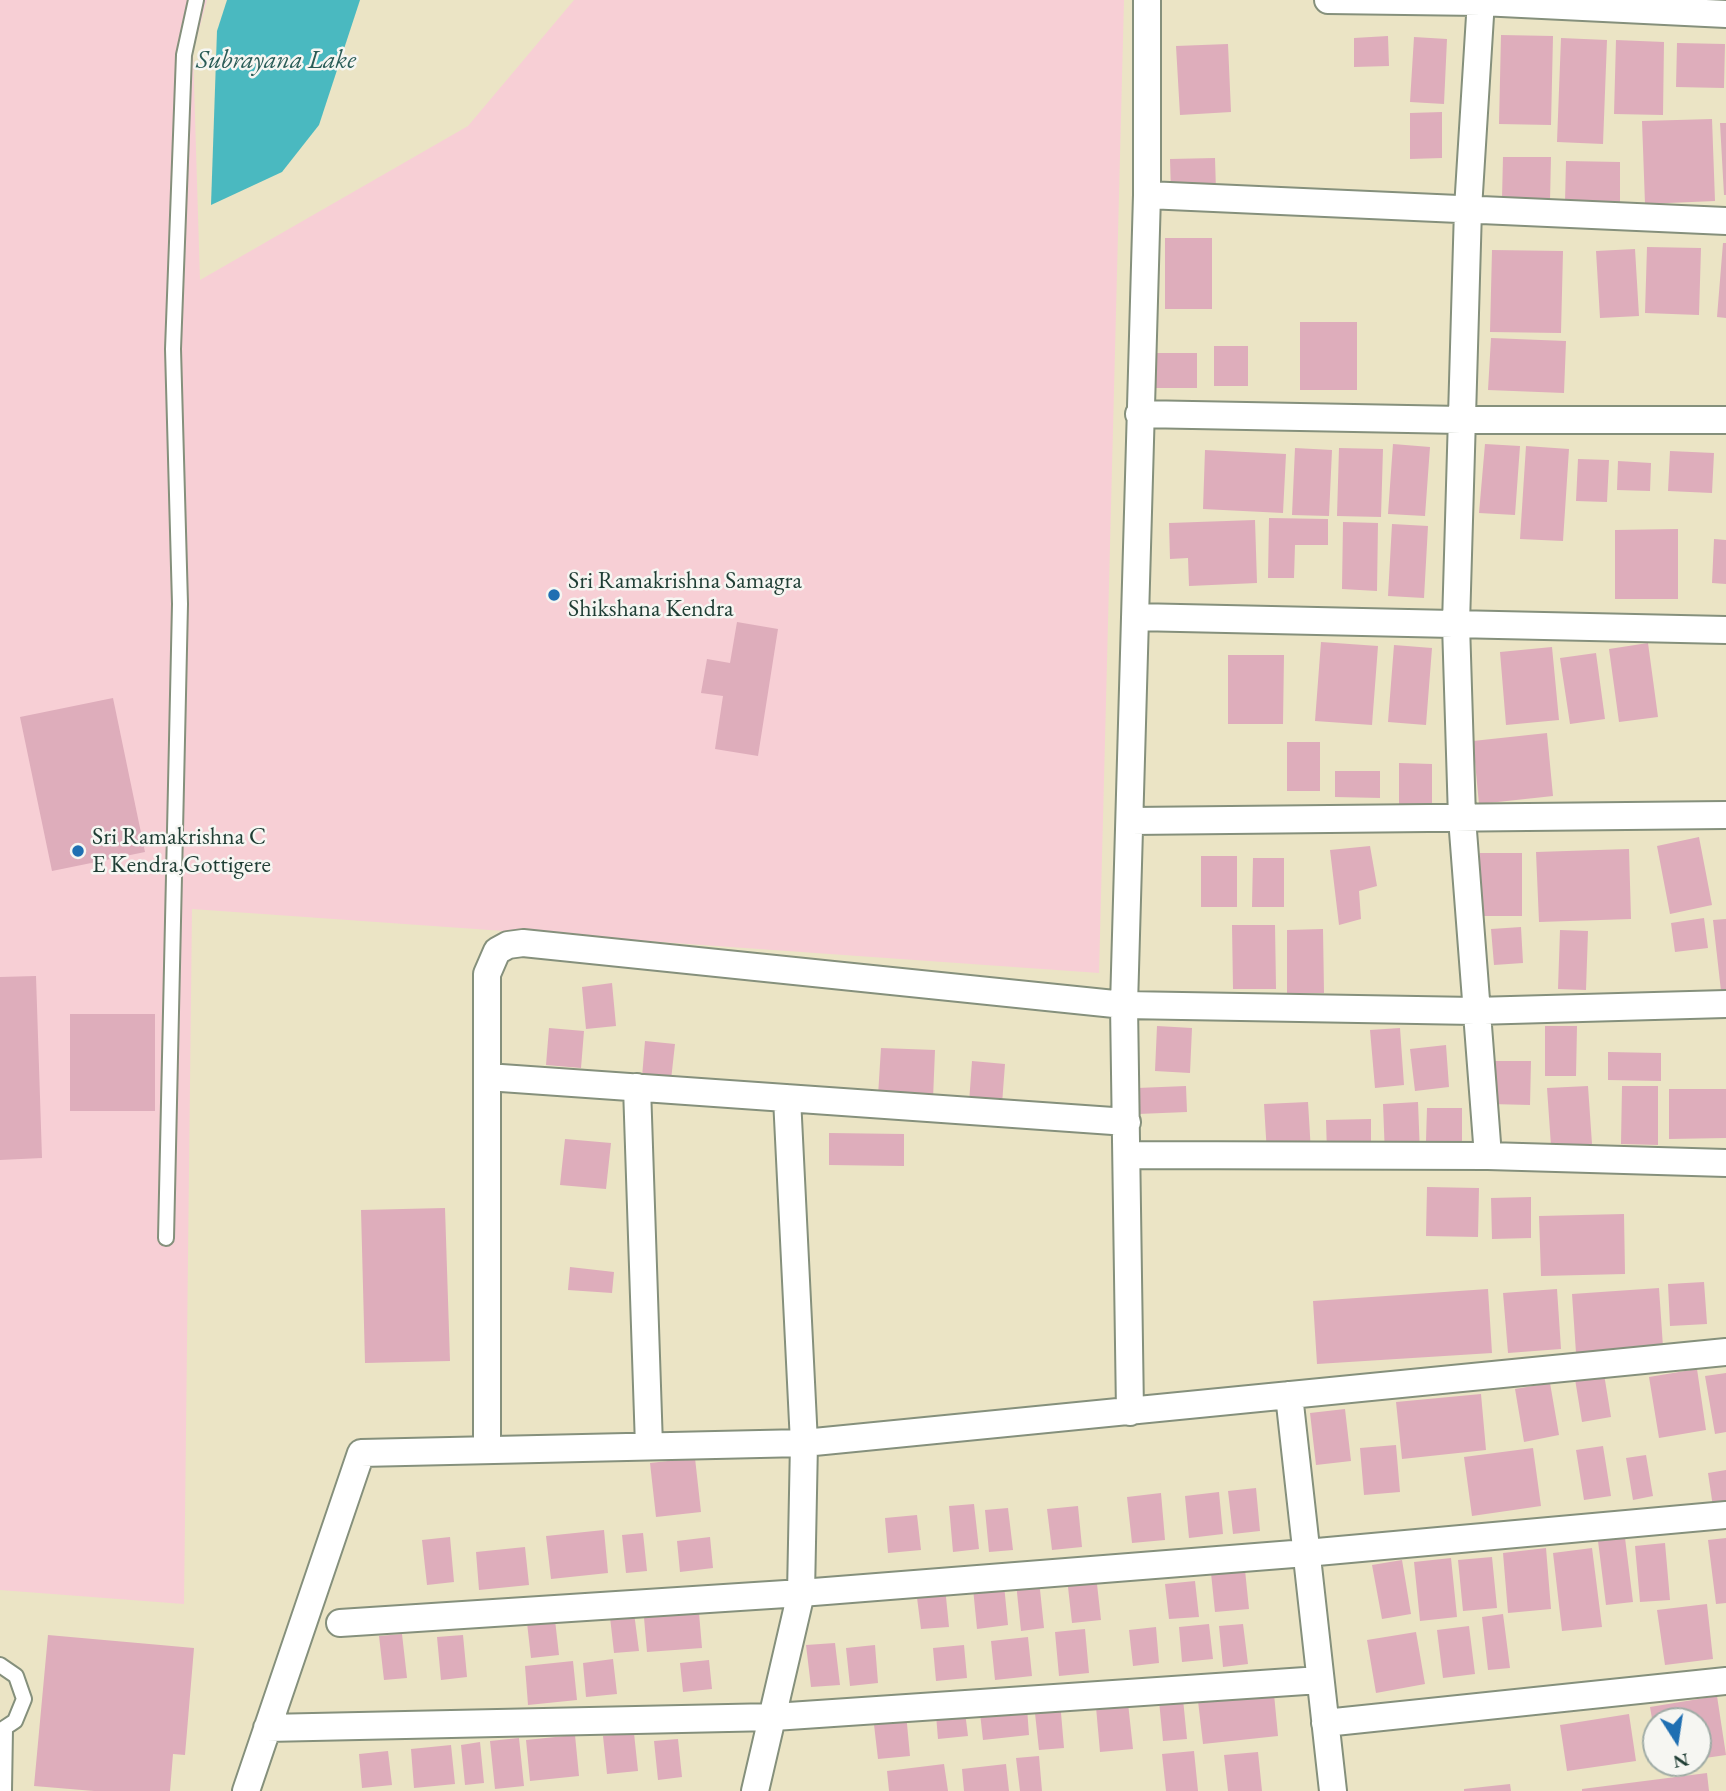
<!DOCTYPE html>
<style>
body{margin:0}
#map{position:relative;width:1726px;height:1791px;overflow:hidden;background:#ebe4c5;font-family:"EB Garamond",serif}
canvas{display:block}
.north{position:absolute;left:1642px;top:1707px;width:70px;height:70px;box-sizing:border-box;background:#f6f6f2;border:2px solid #a0aca6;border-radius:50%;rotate:168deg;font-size:19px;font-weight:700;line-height:28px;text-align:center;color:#1f3d34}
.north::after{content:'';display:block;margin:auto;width:24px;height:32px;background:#1f6fb2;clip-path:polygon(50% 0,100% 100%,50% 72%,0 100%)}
</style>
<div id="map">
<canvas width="1726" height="1791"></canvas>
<div class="north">N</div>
</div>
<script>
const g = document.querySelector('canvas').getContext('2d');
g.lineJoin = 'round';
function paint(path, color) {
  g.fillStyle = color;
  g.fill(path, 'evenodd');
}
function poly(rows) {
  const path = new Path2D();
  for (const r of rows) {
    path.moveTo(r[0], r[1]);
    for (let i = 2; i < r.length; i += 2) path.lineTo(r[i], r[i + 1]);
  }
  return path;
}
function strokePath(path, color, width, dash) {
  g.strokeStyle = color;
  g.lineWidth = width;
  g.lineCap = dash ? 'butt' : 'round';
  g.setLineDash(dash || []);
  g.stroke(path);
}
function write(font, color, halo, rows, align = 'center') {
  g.font = font + ' "EB Garamond",serif';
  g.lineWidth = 5;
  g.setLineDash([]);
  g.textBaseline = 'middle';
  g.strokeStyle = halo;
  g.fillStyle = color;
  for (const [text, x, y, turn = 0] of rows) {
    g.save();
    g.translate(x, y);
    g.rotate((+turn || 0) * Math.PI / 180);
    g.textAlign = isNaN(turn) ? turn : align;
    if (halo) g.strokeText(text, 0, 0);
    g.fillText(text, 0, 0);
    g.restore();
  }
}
const built = poly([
 [0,0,207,0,193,52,200,280,468,126,574,0,1124,0,1099,973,192,909,184,1604,0,1590]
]);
const water = poly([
 [227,0,360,0,319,125,282,172,211,205,217,31]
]);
const building = poly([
 [1501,35,1553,36,1551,125,1499,124],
 [1388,36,1389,66,1354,67,1354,38],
 [1414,37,1447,39,1444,104,1410,102],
 [1561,38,1607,40,1603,144,1557,142],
 [1616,40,1664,42,1663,115,1614,114],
 [1677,43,1725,44,1724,88,1676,87],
 [1228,44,1231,112,1180,115,1176,46],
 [1442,112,1442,158,1410,159,1410,113],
 [1712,119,1715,201,1645,204,1642,121],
 [1720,123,1726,123,1726,195,1724,195],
 [1503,157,1551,157,1550,201,1502,199],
 [1215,158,1216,191,1171,193,1170,159],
 [1566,161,1620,162,1620,204,1565,202],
 [1165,238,1212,238,1212,309,1165,309],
 [1723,243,1726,243,1726,318,1717,317],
 [1647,247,1701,248,1699,315,1645,313],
 [1635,249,1639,316,1600,318,1596,251],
 [1492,250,1563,251,1561,333,1490,332],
 [1300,322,1357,322,1357,390,1300,390],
 [1491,338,1566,341,1564,393,1488,390],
 [1214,346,1248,346,1248,386,1214,386],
 [1147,353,1197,353,1197,388,1147,388],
 [1393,444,1430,447,1425,516,1388,514],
 [1485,444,1520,446,1515,515,1479,513],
 [1526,446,1569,449,1563,541,1520,539],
 [1295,448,1332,450,1329,516,1292,515],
 [1339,448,1383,449,1381,517,1337,516],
 [1205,450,1286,454,1283,513,1203,509],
 [1670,451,1714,453,1712,493,1668,491],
 [1578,459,1609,460,1607,502,1576,501],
 [1618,461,1651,463,1650,491,1617,490],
 [1269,518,1328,519,1328,545,1295,545,1294,578,1268,578],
 [1255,520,1257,583,1189,586,1188,558,1170,559,1169,523],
 [1343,522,1378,523,1377,591,1342,589],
 [1392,524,1428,526,1424,598,1388,596],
 [1678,529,1678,599,1615,599,1615,530],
 [1714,539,1726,540,1726,584,1712,583],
 [737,622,778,629,758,756,715,749,723,696,701,693,707,659,730,663],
 [1321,642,1378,646,1372,725,1315,721],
 [1648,643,1658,717,1619,722,1609,649],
 [1394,645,1432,648,1426,725,1388,722],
 [1552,647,1559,720,1506,725,1500,652],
 [1596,653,1605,719,1570,724,1560,658],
 [1228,655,1284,655,1283,724,1228,724],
 [113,698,145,852,52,871,20,717],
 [1547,733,1553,796,1479,804,1473,741],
 [1287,742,1320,742,1320,791,1287,791],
 [1399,763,1432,764,1432,806,1399,806],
 [1335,771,1380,771,1380,798,1335,797],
 [1699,837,1712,905,1670,914,1657,846],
 [1370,846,1377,886,1359,891,1361,919,1339,925,1330,850],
 [1629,849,1631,919,1539,922,1536,852],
 [1480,853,1522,853,1522,916,1479,916],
 [1201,856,1237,856,1237,907,1201,907],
 [1253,858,1284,858,1284,907,1252,907],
 [1704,918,1708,948,1675,952,1671,923],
 [1726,919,1726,990,1721,991,1713,920],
 [1232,925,1275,925,1276,989,1233,989],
 [1521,927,1523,963,1494,965,1491,929],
 [1323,929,1324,993,1287,993,1287,930],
 [1560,930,1588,931,1586,990,1558,989],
 [36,976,42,1158,0,1160,0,977],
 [612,983,616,1026,586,1029,582,987],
 [70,1014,155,1014,155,1111,70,1111],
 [1157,1026,1192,1028,1190,1073,1155,1071],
 [1545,1026,1577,1026,1576,1076,1545,1076],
 [549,1028,584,1031,581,1068,546,1065],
 [1400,1028,1404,1085,1375,1088,1370,1030],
 [645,1041,675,1044,671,1080,642,1077],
 [1446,1045,1449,1087,1415,1091,1410,1049],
 [881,1048,935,1050,933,1099,878,1096],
 [1608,1052,1661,1053,1661,1081,1608,1080],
 [972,1061,1005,1064,1002,1104,969,1103],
 [1492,1061,1531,1061,1530,1105,1491,1104],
 [1186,1086,1187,1112,1138,1114,1137,1088],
 [1588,1086,1592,1144,1551,1146,1547,1088],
 [1622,1086,1658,1086,1658,1145,1621,1144],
 [1669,1089,1726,1089,1726,1138,1669,1139],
 [1308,1102,1311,1152,1267,1154,1264,1104],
 [1418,1102,1420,1154,1385,1156,1383,1104],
 [1427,1108,1462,1108,1462,1142,1426,1141],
 [1371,1119,1371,1152,1327,1153,1326,1120],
 [829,1133,904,1134,904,1166,829,1165],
 [565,1139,611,1143,606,1189,560,1185],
 [1427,1187,1479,1188,1478,1237,1426,1236],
 [1531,1197,1531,1238,1492,1239,1491,1198],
 [445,1208,450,1361,365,1363,361,1210],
 [1624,1214,1625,1274,1541,1276,1539,1216],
 [570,1267,614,1272,612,1293,568,1290],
 [1704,1282,1707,1324,1670,1326,1668,1284],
 [1659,1288,1663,1347,1576,1353,1572,1294],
 [1488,1289,1492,1353,1317,1364,1313,1301],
 [1557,1289,1561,1349,1508,1353,1503,1293],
 [1697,1369,1706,1430,1659,1438,1649,1377],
 [1726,1373,1726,1432,1715,1434,1705,1376],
 [1604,1374,1611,1417,1582,1422,1575,1379],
 [1550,1383,1559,1435,1524,1442,1515,1389],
 [1481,1394,1486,1450,1402,1459,1396,1402],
 [1345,1409,1351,1461,1316,1465,1310,1413],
 [1396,1445,1400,1492,1364,1495,1360,1448],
 [1603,1446,1611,1496,1584,1500,1576,1450],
 [1533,1448,1541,1506,1472,1516,1464,1457],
 [1646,1455,1653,1496,1633,1500,1626,1458],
 [695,1458,701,1512,656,1517,650,1463],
 [1726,1470,1726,1505,1713,1507,1708,1473],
 [1256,1488,1260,1531,1233,1534,1228,1491],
 [1219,1492,1223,1534,1189,1538,1185,1496],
 [1161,1493,1165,1540,1132,1543,1127,1497],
 [974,1504,979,1549,953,1552,949,1506],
 [1078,1506,1082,1547,1052,1550,1047,1509],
 [1008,1508,1013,1550,989,1552,985,1510],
 [917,1515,921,1550,888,1553,885,1518],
 [604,1530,608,1573,551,1579,546,1536],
 [643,1533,647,1571,626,1573,622,1535],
 [450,1537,454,1582,427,1585,422,1540],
 [710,1537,713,1568,680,1572,677,1541],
 [1625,1538,1633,1602,1606,1605,1598,1541],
 [1726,1538,1726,1603,1716,1604,1708,1540],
 [1665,1543,1670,1600,1640,1602,1635,1546],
 [525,1547,529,1585,479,1590,476,1552],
 [1546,1548,1551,1609,1508,1613,1503,1553],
 [1592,1548,1602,1627,1562,1631,1553,1553],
 [1492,1557,1497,1608,1463,1611,1458,1560],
 [1451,1558,1457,1617,1420,1621,1414,1562],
 [1402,1560,1411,1614,1382,1619,1372,1565],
 [1245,1570,1249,1609,1215,1612,1211,1573],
 [1096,1575,1101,1620,1072,1623,1067,1578],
 [1039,1580,1044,1628,1021,1631,1016,1583],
 [1195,1581,1199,1617,1169,1619,1165,1584],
 [1004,1585,1008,1625,977,1629,973,1588],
 [945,1587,949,1627,921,1629,916,1590],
 [698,1601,702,1648,647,1652,643,1606],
 [1707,1604,1713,1659,1665,1665,1657,1610],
 [633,1605,639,1651,614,1653,609,1608],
 [554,1611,559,1655,531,1658,526,1614],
 [1503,1614,1510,1668,1488,1670,1482,1617],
 [1209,1624,1213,1659,1182,1662,1179,1627],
 [1243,1624,1248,1664,1223,1667,1219,1626],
 [1469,1626,1475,1674,1443,1678,1437,1630],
 [1156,1627,1159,1663,1133,1666,1129,1630],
 [1085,1629,1089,1673,1059,1676,1055,1632],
 [1416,1632,1425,1684,1376,1693,1367,1640],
 [402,1634,407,1678,384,1680,379,1636],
 [48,1635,194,1648,185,1755,173,1754,170,1791,94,1791,34,1786],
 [463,1635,467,1677,441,1680,437,1637],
 [1028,1637,1032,1676,995,1680,991,1641],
 [835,1643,840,1685,811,1687,806,1645],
 [875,1645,878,1683,850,1686,846,1648],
 [964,1645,967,1678,936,1681,933,1648],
 [613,1659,617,1694,586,1697,583,1663],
 [709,1660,712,1689,683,1692,680,1663],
 [573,1661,577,1700,528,1705,525,1666],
 [1274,1694,1278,1736,1203,1744,1198,1701],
 [1717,1696,1726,1755,1698,1759,1698,1721,1656,1721,1655,1736,1650,1707],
 [1183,1699,1187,1739,1163,1741,1159,1701],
 [1060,1701,1064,1748,1039,1750,1034,1704],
 [1128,1703,1133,1749,1100,1752,1096,1707],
 [1027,1708,1029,1735,983,1740,980,1713],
 [965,1712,968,1736,938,1739,936,1715],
 [906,1713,910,1756,878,1759,873,1716],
 [1629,1714,1636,1761,1567,1771,1560,1725],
 [634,1733,638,1771,607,1774,603,1736],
 [575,1735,579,1776,530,1781,526,1740],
 [519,1738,524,1786,495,1789,490,1741],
 [678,1739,682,1777,658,1780,654,1741],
 [480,1742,484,1783,465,1785,461,1745],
 [451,1745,455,1784,414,1788,411,1749],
 [388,1751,392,1785,362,1788,359,1754],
 [1194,1751,1198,1791,1166,1791,1162,1754],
 [1258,1752,1262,1791,1228,1791,1224,1755],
 [1039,1756,1042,1791,1020,1791,1016,1758],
 [944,1764,948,1791,889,1791,887,1771],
 [1006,1764,1009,1791,964,1791,962,1769],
 [1707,1773,1709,1791,1582,1791,1582,1789],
 [1510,1784,1511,1791,1464,1791,1464,1789]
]);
const service = poly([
 [166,1238,180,604,173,349,184,55,196,0],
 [0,1665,16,1676,24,1699,15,1721,0,1731],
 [4,1791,5,1729]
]);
const minor = poly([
 [1328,0,1481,2,1726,14],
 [1481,0,1468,209,1456,624,1462,818,1488,1156,1726,1163],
 [1147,195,1726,221],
 [1139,414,1461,420,1726,420],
 [1135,617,1726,630],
 [1131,821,1726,815],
 [487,1077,1127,1122],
 [637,1087,649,1446],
 [1128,1155,1488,1156],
 [1289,1395,1333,1791],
 [1130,1412,1124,1005,1147,195,1147,0],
 [487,1449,487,974,497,951,508,945,523,943,1124,1005,1475,1011,1726,1004],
 [340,1623,801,1593,1306,1553,1726,1515],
 [1325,1723,1726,1681],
 [267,1728,774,1717,1320,1680],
 [246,1791,361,1453,804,1443,787,1098],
 [755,1791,801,1593,804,1443,1726,1352]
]);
const markers = [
 [554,595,7,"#1f6fb2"],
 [78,851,7,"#1f6fb2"]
];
const poiNames = [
 ["Sri Ramakrishna Samagra",568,581],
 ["Shikshana Kendra",568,609],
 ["Sri Ramakrishna C",92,837],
 ["E Kendra,Gottigere",92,865]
];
const waterNames = [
 ["Subrayana Lake",276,61]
];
paint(built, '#f7cfd5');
paint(water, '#4ab9c0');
paint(building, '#deadbb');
strokePath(service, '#85907c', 18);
strokePath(minor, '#85907c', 30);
strokePath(service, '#fff', 14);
strokePath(minor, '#fff', 26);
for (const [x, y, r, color] of markers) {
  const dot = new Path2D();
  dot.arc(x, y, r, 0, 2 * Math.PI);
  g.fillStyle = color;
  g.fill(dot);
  strokePath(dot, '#f6f6f2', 2.5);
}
write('24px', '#1f3d34', '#f6f6f2', poiNames, 'left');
write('italic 26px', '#2a5c57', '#f6f6f2', waterNames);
</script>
